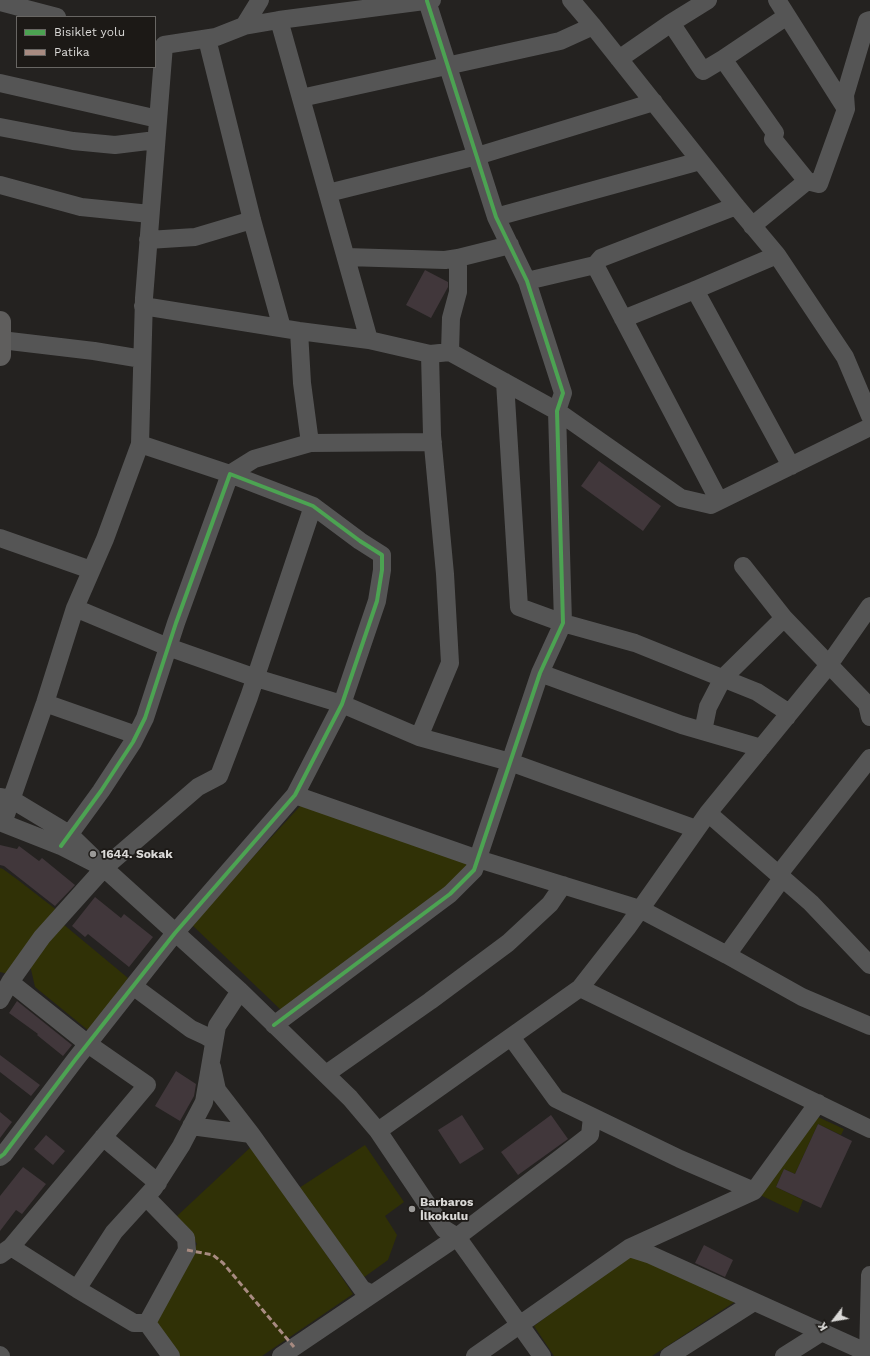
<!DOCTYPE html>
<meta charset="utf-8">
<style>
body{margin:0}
#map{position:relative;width:870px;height:1356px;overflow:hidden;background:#242220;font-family:"Work Sans",sans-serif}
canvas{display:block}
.legend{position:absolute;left:16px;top:16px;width:140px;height:52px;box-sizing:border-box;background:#1c1916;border:1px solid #686663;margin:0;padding:5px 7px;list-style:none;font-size:12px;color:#dad9d7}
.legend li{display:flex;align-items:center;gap:8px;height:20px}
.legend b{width:20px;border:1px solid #686663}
.north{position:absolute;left:814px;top:1300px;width:40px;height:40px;-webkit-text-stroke:3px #1c1916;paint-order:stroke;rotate:239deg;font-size:11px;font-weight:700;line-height:16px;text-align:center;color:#dad9d7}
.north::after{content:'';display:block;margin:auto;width:14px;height:18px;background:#dad9d7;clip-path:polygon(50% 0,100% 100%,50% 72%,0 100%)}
</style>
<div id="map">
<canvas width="870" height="1356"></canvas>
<ul class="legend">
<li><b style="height:5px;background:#4ca352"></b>Bisiklet yolu</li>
<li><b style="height:5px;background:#a88b81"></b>Patika</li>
</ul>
<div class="north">K</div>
</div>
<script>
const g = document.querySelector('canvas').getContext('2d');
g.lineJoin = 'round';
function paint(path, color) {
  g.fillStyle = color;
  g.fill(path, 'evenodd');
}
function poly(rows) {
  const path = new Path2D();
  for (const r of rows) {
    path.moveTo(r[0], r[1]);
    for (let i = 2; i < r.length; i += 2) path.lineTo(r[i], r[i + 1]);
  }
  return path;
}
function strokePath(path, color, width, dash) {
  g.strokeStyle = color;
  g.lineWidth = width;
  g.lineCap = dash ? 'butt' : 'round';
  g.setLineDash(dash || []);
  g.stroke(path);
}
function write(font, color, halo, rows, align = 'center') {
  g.font = font + ' "Work Sans",sans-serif';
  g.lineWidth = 3.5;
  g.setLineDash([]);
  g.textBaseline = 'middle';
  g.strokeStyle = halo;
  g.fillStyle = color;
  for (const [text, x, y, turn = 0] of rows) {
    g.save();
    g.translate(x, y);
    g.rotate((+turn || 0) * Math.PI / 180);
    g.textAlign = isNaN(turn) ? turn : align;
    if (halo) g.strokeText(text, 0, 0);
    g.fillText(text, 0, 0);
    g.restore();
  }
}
const green = poly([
 [304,802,466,858,467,868,452,884,281,1010,191,924],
 [0,868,3,869,18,880,58,911,8,974,0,972],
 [63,924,128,978,89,1031,35,987,30,965],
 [818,1117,844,1129,841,1135,818,1124,795,1174,784,1169,776,1187,803,1200,798,1213,760,1195],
 [253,1145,353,1294,262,1356,179,1356,156,1323,197,1244,177,1216],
 [365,1145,404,1202,385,1216,397,1235,388,1260,363,1278,299,1188],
 [631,1254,736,1301,652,1356,554,1356,534,1326]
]);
const building = poly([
 [425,270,448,282,448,287,431,318,406,305],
 [599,461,661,506,643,531,581,486],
 [0,845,17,849,19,846,39,861,42,858,75,885,55,906,4,866,0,865],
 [95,897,121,918,124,914,153,937,129,967,88,934,85,937,72,926],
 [17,1001,72,1045,63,1056,37,1035,38,1034,9,1013],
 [0,1055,40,1085,31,1096,0,1072],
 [176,1071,196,1084,194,1096,180,1121,155,1106],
 [0,1112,12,1122,0,1138],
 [462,1115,484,1149,460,1164,438,1130],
 [551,1115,568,1139,518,1175,501,1152],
 [818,1124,852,1141,821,1208,776,1187,784,1169,795,1174],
 [46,1135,65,1151,53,1165,34,1149],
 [23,1167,46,1184,22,1214,16,1210,0,1231,0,1196],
 [704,1245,733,1260,725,1277,695,1263]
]);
const minor = poly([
 [571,0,593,26,736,206,777,255,845,357,870,416],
 [777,0,846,109],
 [0,2,57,17],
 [787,16,723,59,775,133,773,139,807,181],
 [279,20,369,340],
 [671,23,703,71,723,59],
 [244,26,279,20,432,0],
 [207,39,252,220,282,328],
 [619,59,671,23,708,0],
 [0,83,158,119],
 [301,98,560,41,593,26],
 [0,127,73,141,115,145,156,140],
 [0,185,81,207,150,214],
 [328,193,477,156,654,102],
 [496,217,700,161],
 [752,226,807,181,819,184,846,109,845,95,867,21,870,20],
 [148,240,195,237,252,220],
 [346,257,445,260,458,258,510,245],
 [595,265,719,501],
 [527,281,595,265,601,258,736,206],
 [695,290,791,466],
 [143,306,299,331,369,340,430,354,450,352,557,411,681,498,711,505,870,427],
 [623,319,695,290,777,255],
 [299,331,302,383,310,443],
 [1,340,94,351,142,359],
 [450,352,451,318,458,292,458,258],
 [505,382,519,607,563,623,635,643,757,692,783,709,787,717],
 [140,444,230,474,254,459,310,443,433,442],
 [0,538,91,570],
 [743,566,784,618,867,704,870,717],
 [75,608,168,647,256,678,342,704,419,737,510,762,696,829],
 [540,673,682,725,761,748],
 [45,703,136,735],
 [703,731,708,707,723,678,784,618],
 [419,737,450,663,445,574,432,435,430,354],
 [295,795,478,859,640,909,727,955,783,877],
 [708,813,811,903,870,965],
 [0,822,61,846,104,868,69,834,11,799,1,797],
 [3,823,45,703,75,608,105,539,140,444,144,298,164,45,216,37,244,26,260,0],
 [104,868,240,991,350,1098,378,1131,444,1229,457,1237,542,1356],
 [779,874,870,758],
 [727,955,802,997,870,1026],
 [133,986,191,1029,206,1036,214,1041],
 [580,988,870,1129],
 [0,1000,10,982,42,937,104,868,198,787,219,776,249,697,313,506],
 [274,1025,450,894,474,870,540,673,563,623,557,411,563,393,527,281,496,217,427,1],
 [511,1037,556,1099,680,1159,754,1191],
 [212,1067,217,1090,251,1134,362,1289,372,1294],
 [326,1074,430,1001,508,943,550,904,563,885],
 [191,1126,251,1134],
 [378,1131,580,988,627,928,708,813,828,666,870,606],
 [103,1137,158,1183],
 [0,1157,4,1154,75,1060,175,933,295,795,342,704,377,601,382,570,382,555,360,541,313,506,230,474,176,623,145,718,133,742,101,791,61,846],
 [146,1197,186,1238,187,1250,147,1323],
 [11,1247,77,1289,134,1323,147,1323,171,1356],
 [629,1248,651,1255,868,1353],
 [0,1255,11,1247,147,1085,88,1044,10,982],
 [77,1289,114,1232,154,1188,181,1146,204,1102,217,1026,240,991],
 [0,1355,1,1356],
 [281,1356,457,1237,562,1157,590,1135,592,1117],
 [475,1356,629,1248,754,1191,818,1103],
 [669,1356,754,1302],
 [784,1356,822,1332],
 [868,1356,870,1275]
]);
const major = poly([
 [0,322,0,355]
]);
const quiet = poly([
 [187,1250,213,1255,223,1263,294,1347]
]);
const cycleway = poly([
 [274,1025,450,894,474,870,540,673,563,623,557,411,563,393,527,281,496,217,427,1],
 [0,1157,4,1154,75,1060,175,933,295,795,342,704,377,601,382,570,382,555,360,541,313,506,230,474,176,623,145,718,133,742,101,791,61,846]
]);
const markers = [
 [93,854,4,"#9a9997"],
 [412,1209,4,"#9a9997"]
];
const poiNames = [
 ["1644. Sokak",101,854],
 ["Barbaros",420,1202],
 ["İlkokulu",420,1216]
];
paint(green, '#303106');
paint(building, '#41373b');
strokePath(minor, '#555', 18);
strokePath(major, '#5f5e5d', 22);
strokePath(quiet, '#a88b81', 3, [6, 3]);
strokePath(cycleway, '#4ca352', 4);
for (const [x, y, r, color] of markers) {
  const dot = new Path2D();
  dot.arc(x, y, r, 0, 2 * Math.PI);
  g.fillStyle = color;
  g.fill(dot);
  strokePath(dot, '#1c1916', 1.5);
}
write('bold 12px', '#dad9d7', '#1c1916', poiNames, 'left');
</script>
